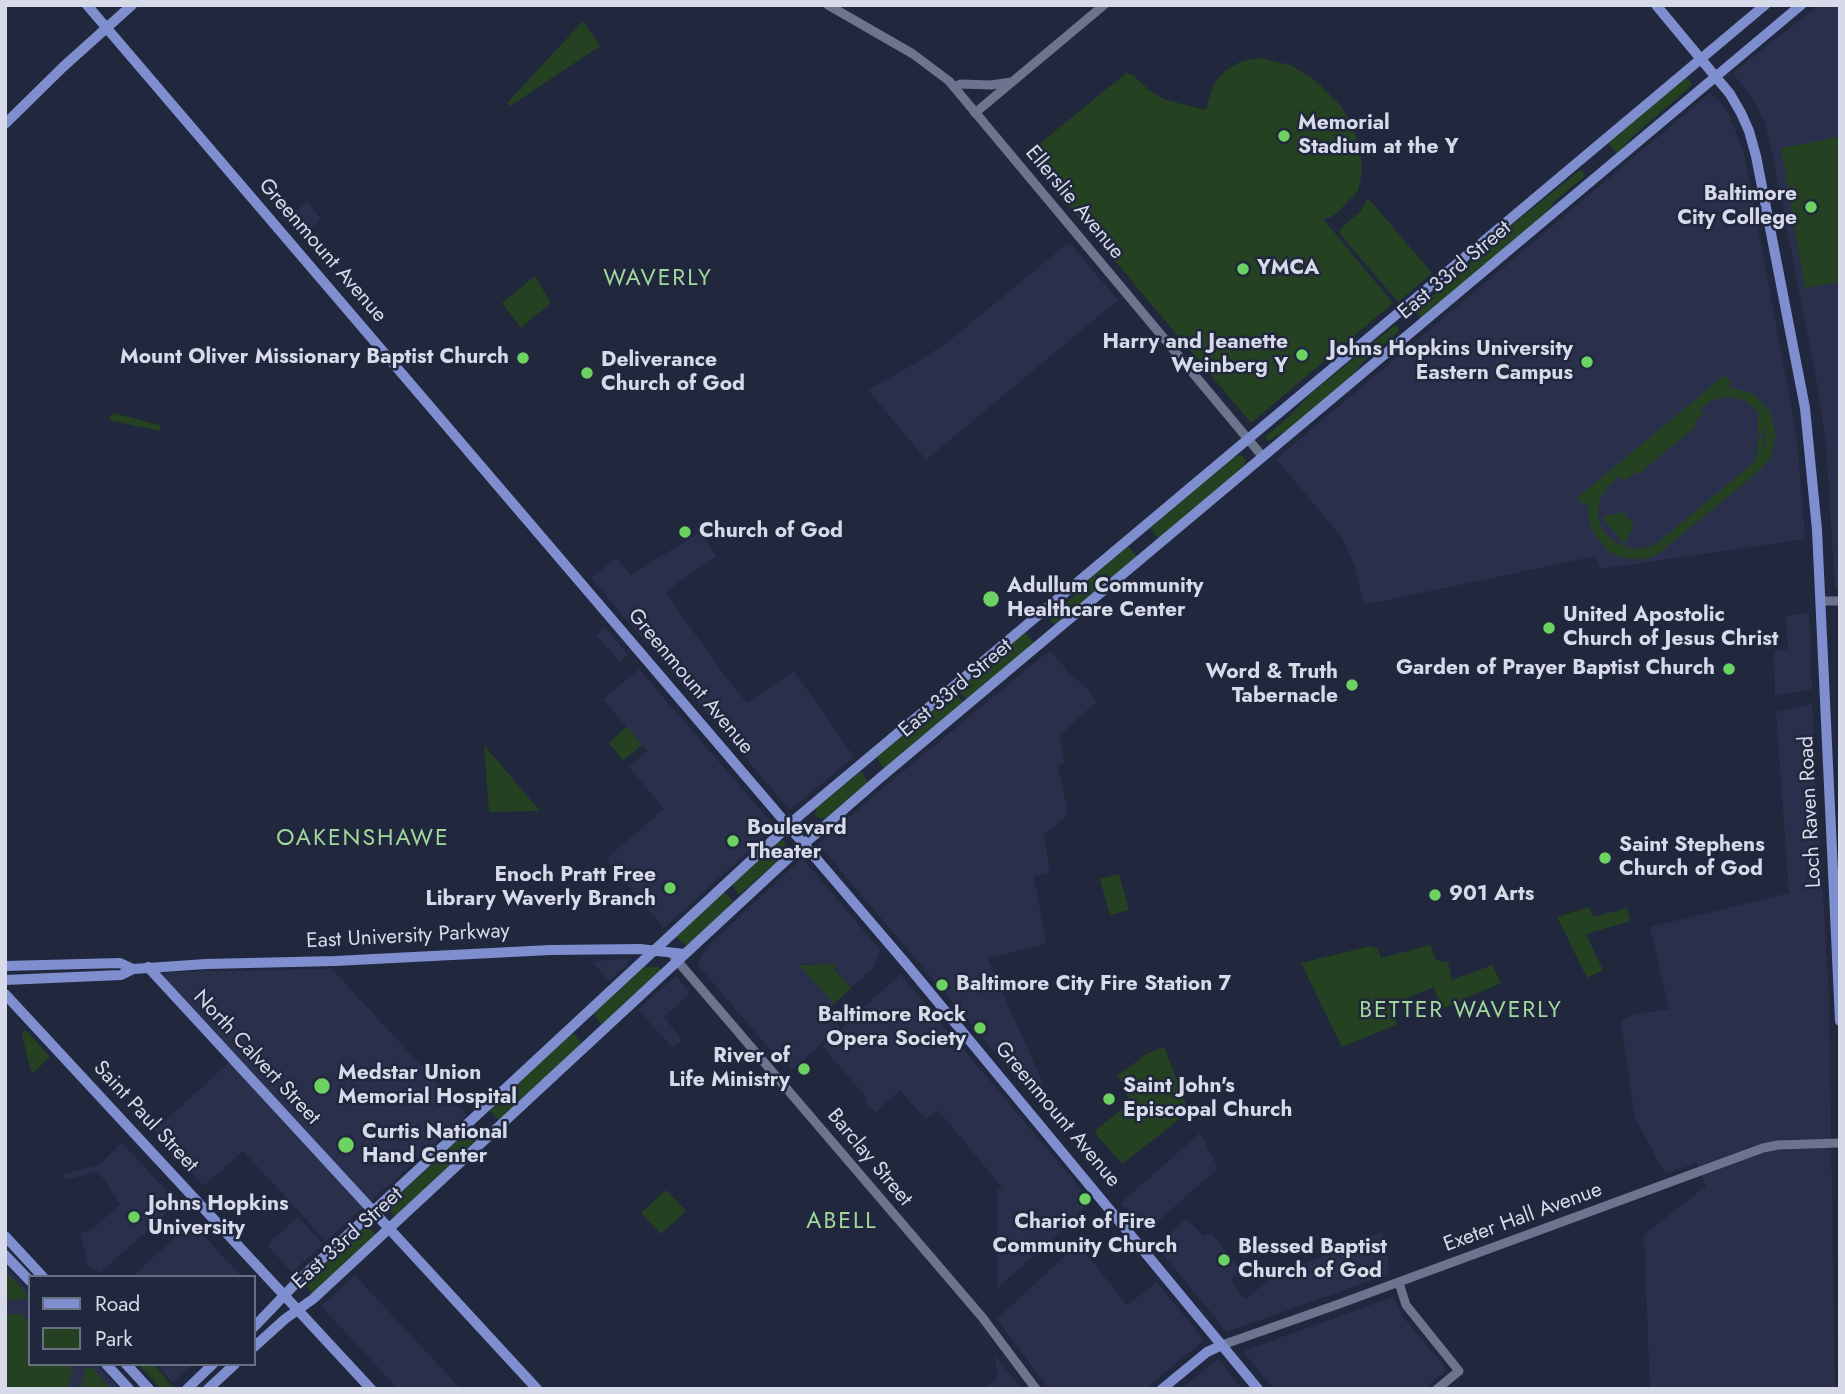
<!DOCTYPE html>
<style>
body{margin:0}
#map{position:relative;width:1845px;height:1394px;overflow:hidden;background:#21273d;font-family:Jost,sans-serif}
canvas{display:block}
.frame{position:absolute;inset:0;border:7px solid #d6dae9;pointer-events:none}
.legend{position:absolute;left:28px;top:1275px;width:228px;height:91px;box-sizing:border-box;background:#21273d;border:2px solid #696f82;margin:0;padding:9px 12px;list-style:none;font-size:21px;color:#d6dae9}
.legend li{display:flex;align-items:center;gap:14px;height:35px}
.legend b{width:35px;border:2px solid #696f82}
</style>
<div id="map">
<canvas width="1845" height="1394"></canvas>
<div class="frame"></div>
<ul class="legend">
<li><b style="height:9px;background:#7e8ecf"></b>Road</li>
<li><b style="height:19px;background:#244121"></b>Park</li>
</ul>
</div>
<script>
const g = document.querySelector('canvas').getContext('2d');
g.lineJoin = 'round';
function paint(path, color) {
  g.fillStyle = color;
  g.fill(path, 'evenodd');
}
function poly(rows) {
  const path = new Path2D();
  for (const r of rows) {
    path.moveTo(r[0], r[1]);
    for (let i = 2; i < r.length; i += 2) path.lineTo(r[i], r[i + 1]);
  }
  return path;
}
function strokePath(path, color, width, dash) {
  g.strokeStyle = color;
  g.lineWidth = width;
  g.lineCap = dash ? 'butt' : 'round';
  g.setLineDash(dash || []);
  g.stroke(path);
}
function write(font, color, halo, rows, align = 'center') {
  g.font = font + ' Jost,sans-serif';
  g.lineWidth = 5;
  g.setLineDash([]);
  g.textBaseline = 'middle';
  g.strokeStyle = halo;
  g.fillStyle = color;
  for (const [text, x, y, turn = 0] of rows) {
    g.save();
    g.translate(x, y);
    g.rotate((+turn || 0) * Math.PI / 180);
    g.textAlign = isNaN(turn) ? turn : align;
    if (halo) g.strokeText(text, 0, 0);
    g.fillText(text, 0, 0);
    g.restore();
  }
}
const built = poly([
 [1819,5,1840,5,1840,588,1835,588,1826,444,1818,389,1774,162,1765,123,1756,104,1733,73],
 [1710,93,1720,102,1730,117,1744,153,1797,438,1805,539,1600,569,1596,556,1364,605,1355,566,1341,536,1276,459],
 [307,202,321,219,301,237,286,220],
 [1067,244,1071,244,1118,300,926,460,868,390,911,366,949,341],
 [700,532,716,556,665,592,725,676,747,703,794,671,854,757,790,810,591,578,616,558,631,575],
 [1809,612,1812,689,1775,696,1774,651,1788,649,1786,616],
 [605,627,628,655,620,662,596,635],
 [1050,650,1070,674,1088,689,1096,702,1059,736,1065,762,1058,765,1068,815,1044,834,1050,872,1034,876,1046,944,987,958,1042,1081,1045,1103,1041,1106,818,844,878,792],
 [639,669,775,827,664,928,606,859,664,809,629,767,647,751,603,699],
 [1812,704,1829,996,1835,1389,1650,1389,1644,1235,1706,1186,1697,1163,1665,1174,1635,1118,1621,1021,1635,1014,1669,1009,1650,927,1789,893,1776,712],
 [802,858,880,950,874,967,851,988,834,968,837,965,799,964,834,1004,826,1011,840,1027,792,1070,778,1053,773,1053,697,964,707,947],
 [628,959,628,963,609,981,592,961],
 [332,969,467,1115,326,1241,243,1151,204,1186,154,1131,236,1056,165,978,167,972],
 [900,974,1092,1202,998,1288,997,1191,1002,1187,938,1110,926,1120,900,1090,875,1113,864,1101,867,1098,822,1046],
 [676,976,690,993,664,1017,682,1040,673,1048,638,1010],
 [1200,1133,1218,1168,1146,1232,1121,1203],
 [122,1143,178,1203,100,1273,88,1266,80,1233,92,1230,120,1204,98,1171,65,1180,64,1174,99,1165],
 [298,1216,323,1244,292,1272,267,1245],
 [1186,1219,1204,1236,1211,1233,1240,1270,1230,1280,1245,1299,1276,1275,1382,1232,1387,1248,1389,1274,1227,1332,1156,1246],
 [191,1222,242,1277,132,1277],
 [1078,1244,1127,1305,1157,1282,1204,1340,1145,1389,1049,1389,997,1319],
 [5,1265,30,1292,30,1364,97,1364,120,1389,5,1389],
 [355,1275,376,1298,461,1389,398,1389,321,1306],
 [1393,1297,1403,1317,1447,1370,1423,1389,1274,1389,1243,1351],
 [995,1355,1005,1368,1021,1389,985,1389,998,1377],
 [1218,1359,1242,1389,1181,1389],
 [156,1364,193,1364,173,1383]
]);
const green = poly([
 [583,21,600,46,510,106,507,103],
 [1260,58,1290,65,1315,80,1339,104,1349,119,1356,137,1361,158,1362,173,1358,191,1338,212,1331,217,1323,219,1393,303,1251,423,1026,155,1126,73,1132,74,1149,90,1166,100,1206,110,1213,85,1225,71,1242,61],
 [1686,77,1692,84,1689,88,1634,135,1617,154,1608,143],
 [1839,137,1840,282,1805,288,1781,148],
 [1580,170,1583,171,1584,177,1556,200,1545,214,1422,318,1420,318,1415,310,1466,268,1483,248],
 [1368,198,1432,273,1398,302,1340,234,1340,229,1360,212],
 [535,276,551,303,521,328,502,303],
 [1395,325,1399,328,1397,333,1362,363,1350,378,1293,427,1268,441,1265,437,1293,413,1310,394],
 [1725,375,1731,383,1728,387,1752,393,1770,411,1776,435,1770,459,1760,470,1661,552,1649,558,1633,559,1623,558,1608,551,1592,531,1588,515,1589,503,1584,506,1577,498],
 [1728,397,1744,400,1758,411,1758,434,1763,434,1764,424,1765,445,1762,449,1763,437,1758,437,1757,456,1753,463,1656,544,1645,548,1631,549,1613,541,1602,529,1598,516,1599,502,1607,487,1620,476,1625,481,1635,472,1638,475,1697,425,1695,422,1704,414,1700,409,1712,400],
 [113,413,160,425,160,431,112,421,109,417],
 [1241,455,1246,460,1245,465,1159,539,1150,528,1234,457],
 [1623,512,1634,526,1624,544,1602,517],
 [1128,546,1137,557,1056,625,1050,620,1051,616,1074,596,1090,578],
 [1025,632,1034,643,967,700,957,689],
 [954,692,964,702,884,769,876,757],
 [627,726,642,745,623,760,609,743],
 [484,745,540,811,489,812],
 [861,771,868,783,825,819,815,817,816,808],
 [779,840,783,841,790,850,739,895,732,884],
 [1119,874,1129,910,1110,915,1100,879],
 [724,892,734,902,687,946,676,937],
 [1589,907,1593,917,1627,908,1630,921,1586,934,1603,970,1587,978,1557,917],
 [1430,945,1436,960,1448,962,1452,980,1492,965,1501,983,1442,1009,1434,987,1397,1002,1396,1025,1342,1047,1301,963,1371,946,1378,949,1381,958],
 [838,964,834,969,851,988,834,1004,799,965],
 [644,967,659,967,661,970,602,1025,593,1014],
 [24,1031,27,1031,50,1057,34,1072,31,1071,22,1035],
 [573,1033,582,1044,499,1120,489,1110],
 [1164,1047,1189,1112,1122,1164,1095,1133,1096,1130,1127,1105,1124,1101,1128,1097,1125,1093,1128,1090,1117,1076,1148,1053],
 [471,1128,480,1138,395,1217,386,1207],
 [666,1190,686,1211,661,1234,641,1213],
 [367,1225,376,1235,313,1294,303,1283],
 [5,1271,27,1294,27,1299,14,1300,5,1298],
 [21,1314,25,1319,30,1319,30,1364,69,1365,69,1369,73,1369,67,1389,5,1389,5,1315],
 [138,1364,154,1364,174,1389,161,1389],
 [86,1367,92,1368,111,1389,81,1389]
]);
const minor = poly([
 [828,5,913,54,949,81,1263,457],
 [954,87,961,84,991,85,1011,82],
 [975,113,1104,5],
 [1820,601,1840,601],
 [674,957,982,1317,1036,1389],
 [1399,1283,1406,1305,1459,1371,1437,1389],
 [1222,1345,1339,1304,1763,1148,1778,1145,1840,1143]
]);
const major = poly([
 [87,5,908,966,1258,1389],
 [1656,5,1730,94,1741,113,1749,131,1756,156,1805,408,1817,530,1840,1021],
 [5,124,63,67,132,5],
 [5,966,120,963,133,969],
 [148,967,537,1389],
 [5,980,121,975,133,969,206,964,335,961,550,950,640,949,684,954],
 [5,994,371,1389],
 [5,1236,43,1277],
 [5,1255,30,1281],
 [254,1327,297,1282,799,816,1765,5],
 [254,1347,285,1319,313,1299,796,851,880,778,1801,5],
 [106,1364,129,1389],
 [126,1364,149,1389],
 [187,1389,213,1364],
 [208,1389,235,1364],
 [1162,1389,1207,1352,1222,1345]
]);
const markers = [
 [1284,136,7,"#6cd362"],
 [1811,207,7,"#6cd362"],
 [1243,269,7,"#6cd362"],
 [1302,355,7,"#6cd362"],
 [523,358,7,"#6cd362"],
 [1587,362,7,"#6cd362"],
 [587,373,7,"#6cd362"],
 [685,532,7,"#6cd362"],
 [991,599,9,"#6cd362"],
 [1549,628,7,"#6cd362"],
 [1729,669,7,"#6cd362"],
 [1352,685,7,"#6cd362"],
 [733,841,7,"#6cd362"],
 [1605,858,7,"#6cd362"],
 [670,888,7,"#6cd362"],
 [1435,895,7,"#6cd362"],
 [942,985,7,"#6cd362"],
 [980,1028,7,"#6cd362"],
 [804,1069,7,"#6cd362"],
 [322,1086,9,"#6cd362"],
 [1109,1099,7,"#6cd362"],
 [346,1145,9,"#6cd362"],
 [1085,1199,7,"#6cd362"],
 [134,1217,7,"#6cd362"],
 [1224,1260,7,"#6cd362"]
];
const poiNames = [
 ["Memorial",1298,124],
 ["Stadium at the Y",1298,148],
 ["Baltimore",1797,195,"right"],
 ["City College",1797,219,"right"],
 ["YMCA",1257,269],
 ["Harry and Jeanette",1288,343,"right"],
 ["Weinberg Y",1288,367,"right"],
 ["Johns Hopkins University",1573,350,"right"],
 ["Eastern Campus",1573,374,"right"],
 ["Mount Oliver Missionary Baptist Church",509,358,"right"],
 ["Deliverance",601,361],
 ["Church of God",601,385],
 ["Church of God",699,532],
 ["Adullum Community",1007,587],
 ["Healthcare Center",1007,611],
 ["United Apostolic",1563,616],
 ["Church of Jesus Christ",1563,640],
 ["Garden of Prayer Baptist Church",1715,669,"right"],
 ["Word & Truth",1338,673,"right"],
 ["Tabernacle",1338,697,"right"],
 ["Boulevard",747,829],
 ["Theater",747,853],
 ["Saint Stephens",1619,846],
 ["Church of God",1619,870],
 ["Enoch Pratt Free",656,876,"right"],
 ["Library Waverly Branch",656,900,"right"],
 ["901 Arts",1449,895],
 ["Baltimore City Fire Station 7",956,985],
 ["Baltimore Rock",966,1016,"right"],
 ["Opera Society",966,1040,"right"],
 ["River of",790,1057,"right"],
 ["Life Ministry",790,1081,"right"],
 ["Medstar Union",338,1074],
 ["Memorial Hospital",338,1098],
 ["Saint John's",1123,1087],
 ["Episcopal Church",1123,1111],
 ["Curtis National",362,1133],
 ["Hand Center",362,1157],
 ["Johns Hopkins",148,1205],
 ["University",148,1229],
 ["Chariot of Fire",1085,1223,"center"],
 ["Community Church",1085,1247,"center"],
 ["Blessed Baptist",1238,1248],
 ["Church of God",1238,1272]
];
const streetNames = [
 ["Ellerslie Avenue",1074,203,50],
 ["Greenmount Avenue",322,251,49],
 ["East 33rd Street",1455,271,-40],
 ["Greenmount Avenue",690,682,50],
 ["East 33rd Street",956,689,-40],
 ["Loch Raven Road",1811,812,-93],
 ["East University Parkway",408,937,-3],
 ["North Calvert Street",256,1058,47],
 ["Greenmount Avenue",1057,1115,50],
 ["Saint Paul Street",145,1117,47],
 ["Barclay Street",869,1158,50],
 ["Exeter Hall Avenue",1523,1218,-20],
 ["East 33rd Street",348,1239,-42]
];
const neighbourhoodNames = [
 ["WAVERLY",658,279],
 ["OAKENSHAWE",363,839],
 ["BETTER WAVERLY",1461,1011],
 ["ABELL",842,1222]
];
paint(built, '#2a304c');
paint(green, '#244121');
strokePath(minor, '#6c748e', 9);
strokePath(major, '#7e8ecf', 10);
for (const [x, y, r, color] of markers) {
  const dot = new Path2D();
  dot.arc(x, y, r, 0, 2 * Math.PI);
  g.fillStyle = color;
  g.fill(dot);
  strokePath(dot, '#21273d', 2.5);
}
write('bold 21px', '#d6dae9', '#21273d', poiNames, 'left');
write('21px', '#d6dae9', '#21273d', streetNames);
g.letterSpacing = '2px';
write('23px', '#a1d89b', '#21273d', neighbourhoodNames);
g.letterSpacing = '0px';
</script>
